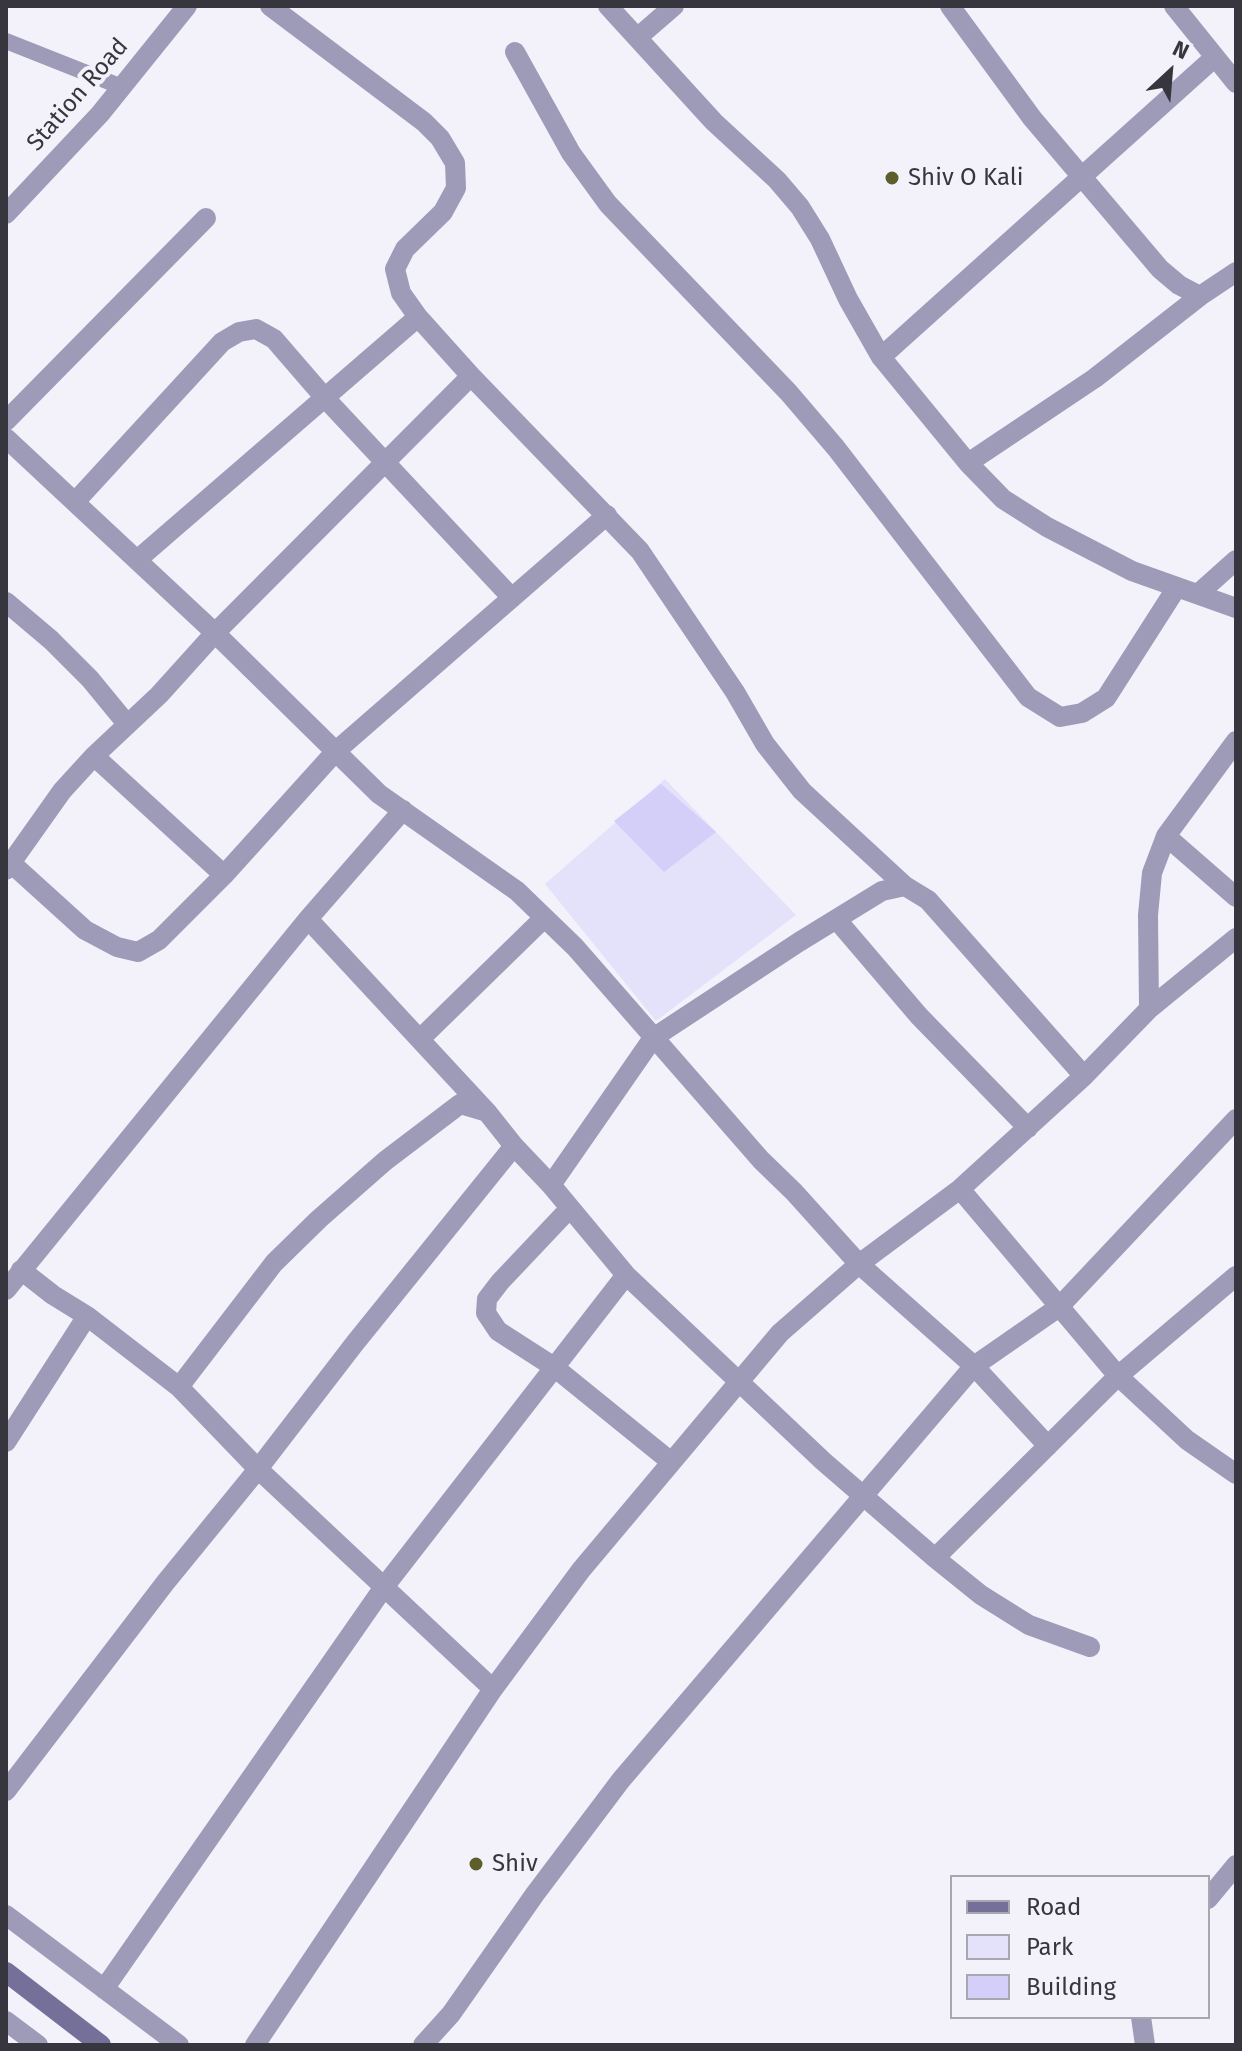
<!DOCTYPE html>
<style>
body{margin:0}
#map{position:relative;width:1242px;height:2051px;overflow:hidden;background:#f3f2fb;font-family:"Fira Sans",sans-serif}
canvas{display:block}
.frame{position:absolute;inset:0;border:8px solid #37363f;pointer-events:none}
.legend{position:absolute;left:950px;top:1875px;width:260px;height:144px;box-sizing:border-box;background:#f3f2fb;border:2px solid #a8a7b0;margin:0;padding:10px 14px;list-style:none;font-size:24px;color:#37363f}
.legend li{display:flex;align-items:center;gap:16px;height:40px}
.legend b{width:40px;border:2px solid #a8a7b0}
.north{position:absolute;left:1130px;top:32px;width:80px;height:80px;-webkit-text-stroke:6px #f3f2fb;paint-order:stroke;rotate:26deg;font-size:22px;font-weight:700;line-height:32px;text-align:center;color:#37363f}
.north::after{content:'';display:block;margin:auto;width:28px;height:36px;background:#37363f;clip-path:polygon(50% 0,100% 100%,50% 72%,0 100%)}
</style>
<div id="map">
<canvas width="1242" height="2051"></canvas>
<div class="frame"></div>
<ul class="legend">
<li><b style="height:10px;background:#75709a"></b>Road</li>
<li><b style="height:22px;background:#e4e1fb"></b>Park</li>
<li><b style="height:22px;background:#d3cff9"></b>Building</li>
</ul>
<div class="north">N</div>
</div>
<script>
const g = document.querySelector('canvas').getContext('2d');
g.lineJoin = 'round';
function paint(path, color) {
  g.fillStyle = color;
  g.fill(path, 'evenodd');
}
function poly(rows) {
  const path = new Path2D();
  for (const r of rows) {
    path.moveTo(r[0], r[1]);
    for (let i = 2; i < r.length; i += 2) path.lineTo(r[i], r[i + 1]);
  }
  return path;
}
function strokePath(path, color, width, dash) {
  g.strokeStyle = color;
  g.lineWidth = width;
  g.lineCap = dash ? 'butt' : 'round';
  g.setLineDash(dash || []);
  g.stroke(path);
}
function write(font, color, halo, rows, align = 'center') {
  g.font = font + ' "Fira Sans",sans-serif';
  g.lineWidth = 8;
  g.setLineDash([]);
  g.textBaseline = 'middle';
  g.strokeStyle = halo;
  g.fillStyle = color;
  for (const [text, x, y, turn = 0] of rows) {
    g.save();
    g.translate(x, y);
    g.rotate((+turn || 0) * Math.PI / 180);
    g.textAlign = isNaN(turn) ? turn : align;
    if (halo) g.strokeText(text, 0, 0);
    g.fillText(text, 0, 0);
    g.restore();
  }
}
const green = poly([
 [665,779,796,915,656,1021,545,884]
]);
const building = poly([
 [661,784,716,832,664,872,614,821]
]);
const service = poly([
 [6,41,122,87]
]);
const minor = poly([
 [270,6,424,122,440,138,455,163,456,188,443,212,405,249,395,269,401,293,418,317,471,376,640,551,735,692,765,744,802,791,905,886],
 [608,6,714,122,777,180,800,207,820,239,848,299,881,357,968,463,1003,499,1047,527,1132,571,1236,608],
 [950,6,1032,118,1160,269,1179,285,1200,296],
 [1174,6,1236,83],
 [637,38,674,6],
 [515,52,571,153,608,204,789,393,836,448,1028,697,1060,717,1082,713,1106,698,1177,587],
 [6,214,100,114,187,6],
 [881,357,1215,57],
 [6,421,206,218],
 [6,438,215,633,379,794,517,891,575,947,761,1160,794,1192,859,1264,974,1366,1048,1446],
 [968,463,1095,378,1200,296,1236,272],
 [75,502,222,342,239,332,256,329,274,339,325,398,512,598],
 [137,560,418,317],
 [1198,594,1236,560],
 [6,602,51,640,90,679,127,724],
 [94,756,224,875],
 [1166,836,1236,897],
 [11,863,85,930,117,947,138,952,159,940,224,875,336,751,607,515],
 [6,870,62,791,94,756,159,695,215,633,471,376],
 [308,919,487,1112],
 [837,920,919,1016,1028,1128],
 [1149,1009,1148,915,1152,873,1166,836,1236,741],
 [420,1039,544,918],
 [551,1185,653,1038,799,942,882,891,905,886,928,900,1084,1076],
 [960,1189,1118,1376,1187,1440,1236,1474],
 [570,1208,500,1282,487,1299,486,1313,498,1331,554,1367,670,1461],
 [21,1270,53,1295,87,1316,179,1387,258,1469,493,1689],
 [6,1290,308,919,403,810],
 [179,1387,274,1263,319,1219,385,1161,460,1104,487,1112,514,1146,551,1185,626,1275,823,1461,935,1558,981,1595,1029,1625,1090,1647],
 [6,1442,87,1316],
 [935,1558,1118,1376,1236,1276],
 [6,1791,165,1583,258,1469,355,1343,514,1146],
 [1208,1899,1236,1865],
 [6,1915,179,2045],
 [104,1989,384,1587,626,1275],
 [1141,2017,1145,2045],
 [6,2021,38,2045],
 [255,2045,493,1689,581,1570,780,1333,859,1264,960,1189,1084,1076,1149,1009,1236,938],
 [423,2045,451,2014,535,1894,621,1780,974,1366,1059,1307,1236,1119]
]);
const secondary = poly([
 [6,1972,101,2045]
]);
const markers = [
 [892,178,8,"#5d5e2b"],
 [476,1864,8,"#5d5e2b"]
];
const streetNames = [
 ["Station Road",78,95,-49]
];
const poiNames = [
 ["Shiv O Kali",908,178],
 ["Shiv",492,1864]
];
paint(green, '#e4e1fb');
paint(building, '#d3cff9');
strokePath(service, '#9e9bb8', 16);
strokePath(minor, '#9e9bb8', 20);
strokePath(secondary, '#75709a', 20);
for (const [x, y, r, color] of markers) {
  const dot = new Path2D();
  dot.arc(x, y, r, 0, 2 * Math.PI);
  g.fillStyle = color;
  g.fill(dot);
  strokePath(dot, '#f3f2fb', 3);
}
write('24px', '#37363f', '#f3f2fb', streetNames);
write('24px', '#37363f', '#f3f2fb', poiNames, 'left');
</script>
